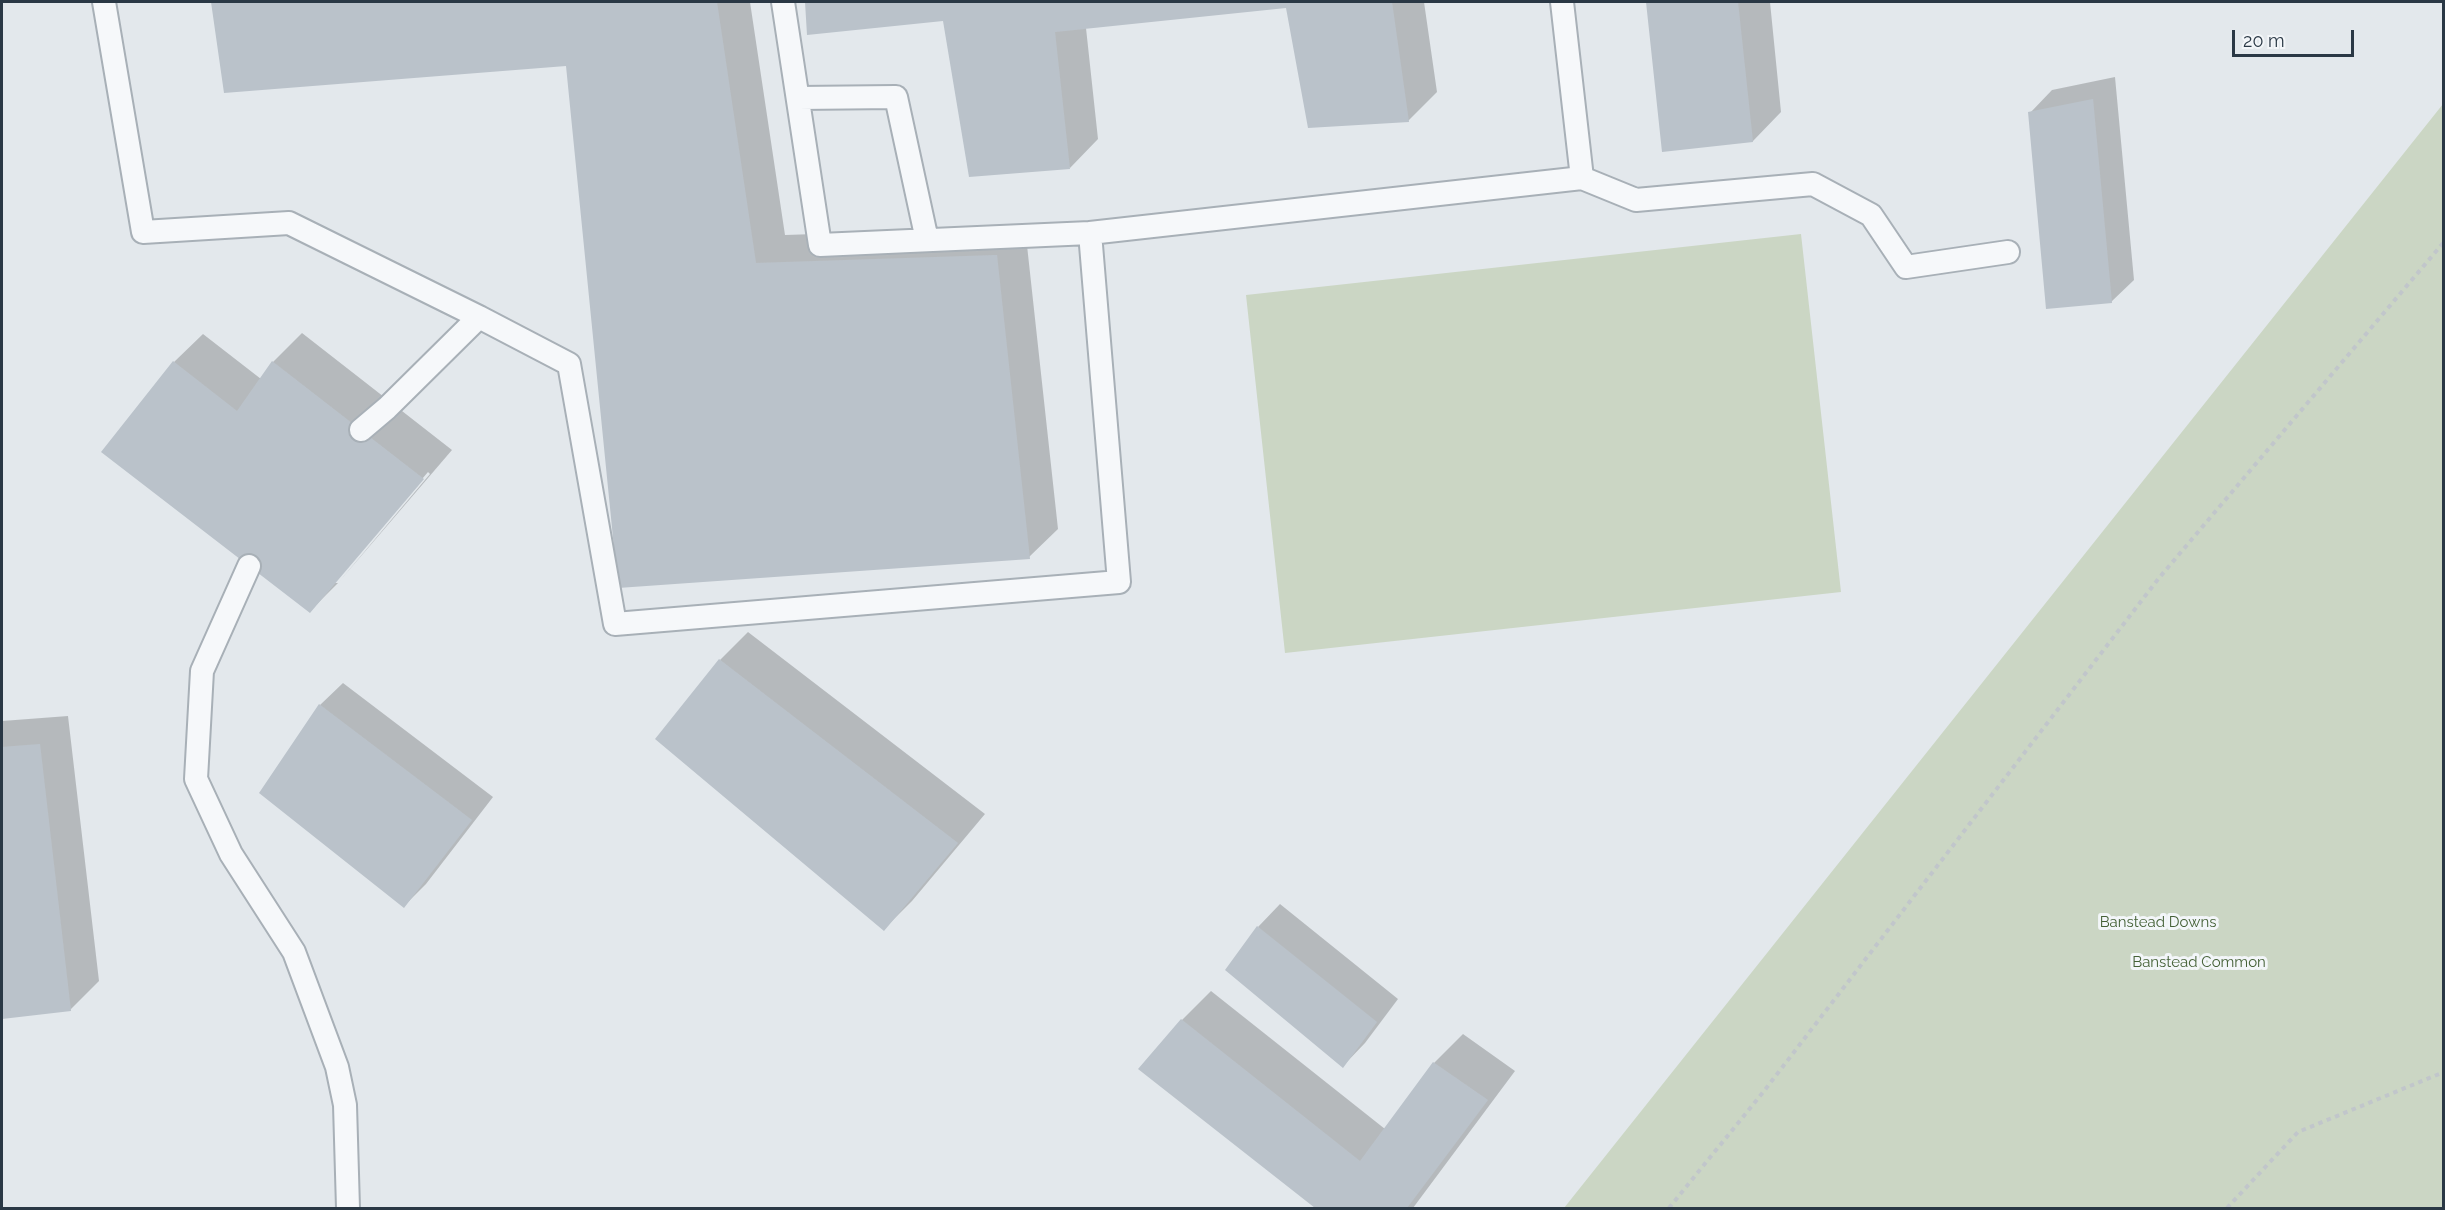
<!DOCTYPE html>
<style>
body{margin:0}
#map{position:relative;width:2445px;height:1210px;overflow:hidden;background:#e3e8ec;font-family:Raleway,sans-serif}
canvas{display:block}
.frame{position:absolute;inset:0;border:3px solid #2a3845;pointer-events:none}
.scale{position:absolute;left:2232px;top:30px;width:122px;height:27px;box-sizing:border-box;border:3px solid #2a3845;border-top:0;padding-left:8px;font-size:18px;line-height:21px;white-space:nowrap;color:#2a3845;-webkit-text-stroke:4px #f3f6f9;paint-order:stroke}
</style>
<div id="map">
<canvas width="2445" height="1210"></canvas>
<div class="frame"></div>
<div class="scale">20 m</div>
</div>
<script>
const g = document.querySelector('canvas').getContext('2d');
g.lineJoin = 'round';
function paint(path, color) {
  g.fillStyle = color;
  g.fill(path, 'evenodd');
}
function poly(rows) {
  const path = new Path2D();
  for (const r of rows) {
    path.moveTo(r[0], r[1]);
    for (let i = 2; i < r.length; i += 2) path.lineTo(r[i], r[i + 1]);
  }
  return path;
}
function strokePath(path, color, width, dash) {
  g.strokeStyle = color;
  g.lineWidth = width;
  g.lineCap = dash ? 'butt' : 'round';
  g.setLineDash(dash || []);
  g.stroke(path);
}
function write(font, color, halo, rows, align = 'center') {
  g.font = font + ' Raleway,sans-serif';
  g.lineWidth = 6;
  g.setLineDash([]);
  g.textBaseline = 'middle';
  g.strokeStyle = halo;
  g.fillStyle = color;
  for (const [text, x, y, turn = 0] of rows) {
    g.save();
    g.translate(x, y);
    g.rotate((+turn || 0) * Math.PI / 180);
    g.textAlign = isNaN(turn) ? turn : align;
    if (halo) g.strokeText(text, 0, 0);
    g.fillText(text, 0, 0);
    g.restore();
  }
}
const green = poly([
 [2443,104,2443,1208,1564,1208],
 [1801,234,1841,592,1285,653,1246,295]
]);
const shadow = poly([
 [212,2,750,2,785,235,1025,227,1058,529,1029,557,567,64,226,92],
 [807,2,1424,2,1437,92,1408,121,1287,7,1086,28,1098,139,1070,168,945,19,808,34],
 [1647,2,1770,2,1781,112,1753,141,1663,150],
 [2115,77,2134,280,2111,302,2030,113,2052,90],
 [302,333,452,450,338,583,310,611,174,362,203,334,261,379,273,362],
 [428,472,430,474,338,583,334,583],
 [748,632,985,814,912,901,884,929,720,660],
 [343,683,493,797,426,884,404,906,320,705],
 [68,716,99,981,70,1010,2,1017,2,721],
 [1280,904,1398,999,1365,1043,1343,1066,1258,927],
 [1211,991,1385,1129,1434,1063,1463,1034,1515,1071,1413,1208,1317,1208,1140,1069,1182,1020]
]);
const building = poly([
 [211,2,717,2,756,263,997,255,1030,559,618,588,566,66,224,93],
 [805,2,1392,2,1409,122,1308,128,1286,8,1055,32,1070,169,969,177,943,21,807,35],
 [1646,2,1738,2,1753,142,1662,152],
 [2093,99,2112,303,2046,309,2028,112],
 [173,361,237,411,272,361,424,479,310,613,101,452],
 [719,659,958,843,884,931,655,739],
 [319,704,472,820,404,908,259,793],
 [40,744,71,1011,2,1019,2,747],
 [1257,926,1377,1022,1343,1068,1225,970],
 [1181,1019,1360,1161,1433,1062,1488,1100,1407,1208,1315,1208,1138,1069]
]);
const path = poly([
 [1669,1208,1764,1091,2159,578,2444,242],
 [2227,1208,2298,1132,2444,1072]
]);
const service = poly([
 [104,2,143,232,289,223,479,317],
 [783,2,820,245,1090,233],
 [1562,2,1582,178],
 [798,98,896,97,927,240],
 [361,430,387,408,479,317,569,364,615,624,1119,582,1090,233,1582,178,1636,200,1813,184,1871,215,1906,267,2008,252],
 [249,566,202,671,196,779,231,854,294,952,337,1067,345,1105,348,1208]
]);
const parkNames = [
 ["Banstead Downs",2158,922],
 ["Banstead Common",2199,962]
];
paint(green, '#cbd6c4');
paint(shadow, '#0003');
paint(building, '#bac2ca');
strokePath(service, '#a8b0b7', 26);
strokePath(path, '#c1c6cb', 4, [4.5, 4.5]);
strokePath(service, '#f6f8fa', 22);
write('15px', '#456137', '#f3f6f9', parkNames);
</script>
